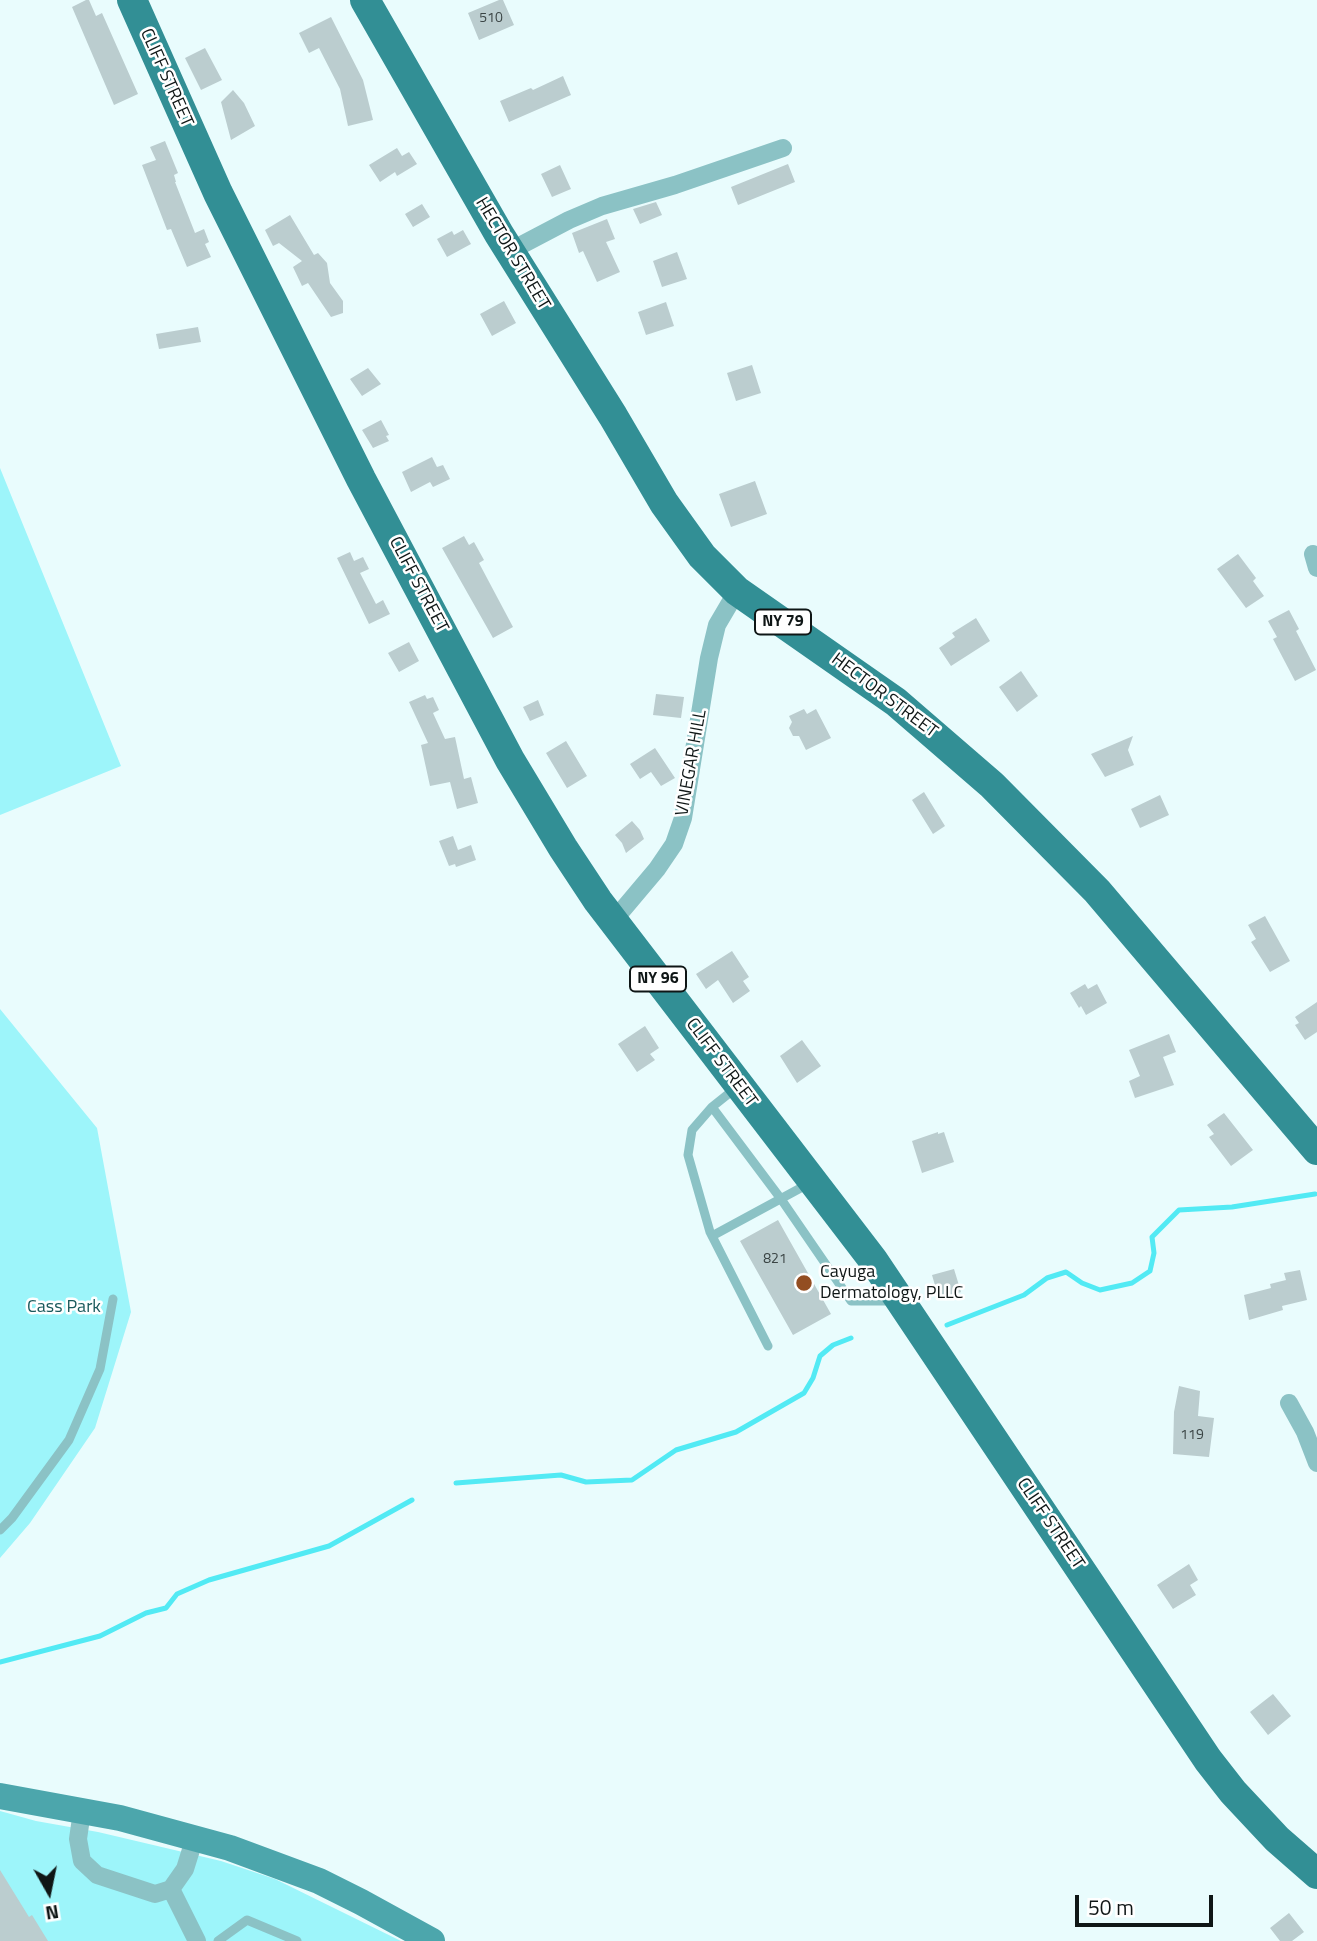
<!DOCTYPE html>
<style>
body{margin:0}
#map{position:relative;width:1317px;height:1941px;overflow:hidden;background:#e9fcfd;font-family:"Titillium Web",sans-serif}
canvas{display:block}
.north{position:absolute;left:14px;top:1857px;width:70px;height:70px;-webkit-text-stroke:5px #fff;paint-order:stroke;rotate:171deg;font-size:19px;font-weight:700;line-height:28px;text-align:center;color:#0f1616}
.north::after{content:'';display:block;margin:auto;width:24px;height:32px;background:#0f1616;clip-path:polygon(50% 0,100% 100%,50% 72%,0 100%)}
.scale{position:absolute;left:1075px;top:1895px;width:138px;height:32px;box-sizing:border-box;border:4px solid #0f1616;border-top:0;padding-left:9px;font-size:21px;line-height:24px;white-space:nowrap;color:#0f1616;-webkit-text-stroke:5px #fff;paint-order:stroke}
</style>
<div id="map">
<canvas width="1317" height="1941"></canvas>
<div class="north">N</div>
<div class="scale">50 m</div>
</div>
<script>
const g = document.querySelector('canvas').getContext('2d');
g.lineJoin = 'round';
function paint(path, color) {
  g.fillStyle = color;
  g.fill(path, 'evenodd');
}
function poly(rows) {
  const path = new Path2D();
  for (const r of rows) {
    path.moveTo(r[0], r[1]);
    for (let i = 2; i < r.length; i += 2) path.lineTo(r[i], r[i + 1]);
  }
  return path;
}
function strokePath(path, color, width, dash) {
  g.strokeStyle = color;
  g.lineWidth = width;
  g.lineCap = dash ? 'butt' : 'round';
  g.setLineDash(dash || []);
  g.stroke(path);
}
function write(font, color, halo, rows, align = 'center') {
  g.font = font + ' "Titillium Web",sans-serif';
  g.lineWidth = 5;
  g.setLineDash([]);
  g.textBaseline = 'middle';
  g.strokeStyle = halo;
  g.fillStyle = color;
  for (const [text, x, y, turn = 0] of rows) {
    g.save();
    g.translate(x, y);
    g.rotate((+turn || 0) * Math.PI / 180);
    g.textAlign = isNaN(turn) ? turn : align;
    if (halo) g.strokeText(text, 0, 0);
    g.fillText(text, 0, 0);
    g.restore();
  }
}
const green = poly([
 [0,468,121,766,0,815],
 [0,1009,97,1128,131,1312,95,1428,30,1523,0,1558],
 [0,1811,36,1821,98,1832,221,1861,275,1879,401,1941,0,1941]
]);
const stream = poly([
 [947,1325,1024,1295,1047,1278,1066,1272,1082,1283,1100,1290,1132,1283,1150,1271,1154,1253,1152,1237,1179,1210,1232,1207,1315,1194],
 [456,1483,561,1475,586,1482,632,1480,676,1450,736,1432,804,1393,813,1378,820,1356,833,1345,851,1338],
 [0,1662,100,1636,146,1613,166,1608,177,1594,209,1580,329,1546,412,1500]
]);
const building = poly([
 [86,0,89,0,96,16,102,13,138,94,114,105,72,7],
 [499,0,503,0,514,25,479,40,468,13],
 [331,17,363,80,373,120,348,126,340,89,319,48,309,53,299,33],
 [205,48,222,80,201,90,185,58],
 [563,76,571,95,509,122,500,101,531,88,533,90],
 [233,90,244,103,255,126,231,140,221,102],
 [165,141,178,173,174,175,176,182,175,182,195,233,204,229,209,242,205,244,211,257,187,267,171,229,167,230,142,165,156,160,150,147],
 [397,148,402,156,409,152,417,164,397,176,395,172,380,182,369,165],
 [788,164,795,182,738,205,731,187],
 [560,165,571,189,552,197,541,174],
 [656,202,662,215,640,224,633,209],
 [422,204,430,217,413,227,405,214],
 [290,215,314,255,318,253,327,263,330,283,343,301,343,313,331,317,308,283,302,286,293,267,302,261,279,243,273,246,265,230],
 [607,219,615,239,606,242,620,272,597,282,583,251,579,253,572,233],
 [463,230,471,244,447,257,437,239,452,231,454,235],
 [677,252,687,279,662,287,653,261],
 [504,301,516,323,492,336,480,314],
 [666,302,674,326,646,335,638,312],
 [198,327,201,342,159,349,156,334],
 [752,365,761,393,736,401,727,373],
 [368,368,381,384,362,396,350,379],
 [381,420,389,435,386,436,389,441,373,448,362,430],
 [432,457,437,467,443,465,450,479,433,487,430,482,411,492,402,472],
 [755,481,767,514,731,527,719,494],
 [464,536,469,545,474,542,484,560,479,563,513,627,493,638,442,548],
 [350,552,354,561,363,557,369,569,360,573,376,604,383,600,390,614,369,624,337,558],
 [1238,554,1256,578,1253,581,1264,596,1246,608,1217,569],
 [1289,610,1299,629,1296,631,1316,670,1295,681,1273,639,1277,637,1268,621],
 [976,618,990,641,951,666,939,648,955,637,952,633],
 [409,642,419,661,399,672,388,653],
 [1021,671,1038,696,1017,712,999,687],
 [656,694,684,697,681,718,653,715],
 [425,695,427,699,433,697,439,710,433,713,445,739,455,737,464,779,471,777,478,803,457,809,450,782,430,786,421,745,428,743,409,702],
 [538,700,544,715,530,721,523,707],
 [804,709,807,714,816,709,831,738,806,750,799,736,793,736,789,728,792,722,789,716],
 [1133,736,1128,750,1134,765,1105,777,1091,754],
 [566,741,587,776,567,788,546,753],
 [655,748,675,778,661,786,651,772,640,779,630,764],
 [924,792,945,826,933,834,912,800],
 [1160,795,1169,815,1140,828,1131,809],
 [632,821,640,830,644,839,626,853,622,843,615,835],
 [453,836,458,850,471,845,476,860,456,867,455,864,449,866,439,841],
 [1265,916,1290,961,1270,972,1251,942,1256,939,1248,925],
 [732,951,749,977,743,981,750,991,733,1003,718,980,706,989,696,974],
 [1085,984,1088,989,1097,984,1107,1003,1086,1015,1081,1006,1079,1008,1070,993],
 [1317,1002,1317,1032,1305,1040,1295,1025,1299,1023,1295,1017],
 [645,1026,659,1048,650,1054,655,1060,637,1072,618,1044],
 [1169,1034,1176,1052,1163,1057,1174,1085,1135,1098,1129,1081,1140,1076,1129,1050],
 [802,1040,821,1066,797,1083,780,1056],
 [1224,1113,1253,1150,1231,1166,1209,1137,1214,1134,1207,1125],
 [938,1132,938,1134,944,1132,954,1162,922,1173,912,1141],
 [778,1220,831,1314,793,1335,740,1241],
 [954,1269,961,1292,939,1299,932,1275],
 [1300,1270,1307,1300,1282,1306,1283,1310,1249,1320,1244,1295,1271,1288,1270,1284,1286,1280,1284,1273],
 [1179,1386,1200,1391,1198,1416,1214,1418,1209,1457,1173,1454,1174,1412],
 [1189,1564,1198,1580,1190,1585,1196,1595,1173,1609,1157,1585],
 [1273,1694,1291,1716,1268,1735,1250,1712],
 [0,1870,29,1917,32,1915,48,1941,0,1941],
 [1289,1913,1304,1932,1292,1941,1280,1941,1270,1928]
]);
const service = poly([
 [737,1087,712,1107,692,1130,688,1155,710,1232,768,1346],
 [712,1107,781,1199,851,1301,892,1301],
 [712,1236,808,1184],
 [0,1530,12,1518,69,1440,100,1369,113,1299],
 [218,1941,247,1920,297,1941]
]);
const minor = poly([
 [510,251,569,220,602,206,675,185,783,148],
 [1313,554,1317,568],
 [614,920,657,869,674,844,683,818,709,658,717,625,737,591],
 [1289,1403,1305,1432,1317,1463],
 [82,1811,78,1839,82,1861,97,1875,155,1894,171,1889,185,1869,195,1837],
 [171,1889,197,1941]
]);
const secondary = poly([
 [0,1796,120,1818,230,1848,319,1881,361,1902,432,1941]
]);
const primary = poly([
 [132,0,218,193,361,479,510,760,563,848,598,901,873,1260,1208,1760,1233,1792,1277,1839,1317,1874],
 [365,0,499,234,613,416,664,503,702,556,737,591,896,702,992,785,1097,891,1317,1150]
]);
const markers = [
 [804,1283,9,"#934e22"]
];
const numberNames = [
 ["510",491,19],
 ["821",775,1260],
 ["119",1192,1436]
];
const shields = [
 [783,622,56],
 [658,979,56]
];
const shieldNames = [
 ["NY 79",783,622],
 ["NY 96",658,979]
];
const streetNames = [
 ["CLIFF STREET",166,78,66],
 ["HECTOR STREET",512,254,59],
 ["CLIFF STREET",418,585,62],
 ["HECTOR STREET",884,696,37],
 ["VINEGAR HILL",692,763,-80],
 ["CLIFF STREET",721,1063,53],
 ["CLIFF STREET",1050,1524,56]
];
const poiNames = [
 ["Cayuga",820,1273],
 ["Dermatology, PLLC",820,1294]
];
const parkNames = [
 ["Cass Park",64,1308]
];
paint(green, '#9df5fa');
strokePath(stream, '#52eaf4', 5);
paint(building, '#bbcdcf');
strokePath(service, '#8bc2c5', 9);
strokePath(minor, '#8bc2c5', 18);
strokePath(secondary, '#4ca6ac', 26);
strokePath(primary, '#328f95', 30);
for (const [x, y, r, color] of markers) {
  const dot = new Path2D();
  dot.arc(x, y, r, 0, 2 * Math.PI);
  g.fillStyle = color;
  g.fill(dot);
  strokePath(dot, '#fff', 2.5);
}
write('14px', '#3a4444', null, numberNames);
for (const [x, y, w] of shields) {
  const box = new Path2D();
  box.roundRect(x - w / 2, y - 12.5, w, 25, 5);
  g.fillStyle = '#fff';
  g.fill(box);
  strokePath(box, '#0f1616', 2);
}
write('bold 16px', '#0f1616', null, shieldNames);
write('18px', '#0f1616', '#fff', streetNames);
write('18px', '#0f1616', '#fff', poiNames, 'left');
write('18px', '#19595c', '#fff', parkNames);
</script>
